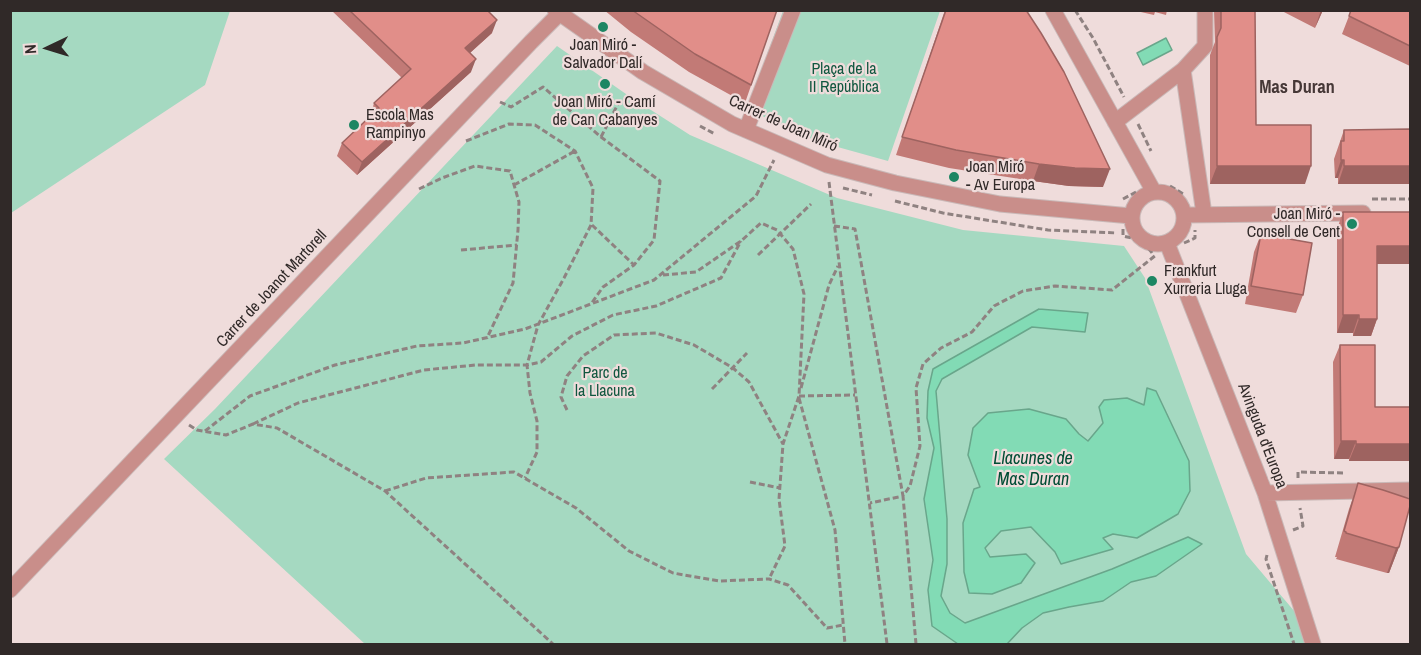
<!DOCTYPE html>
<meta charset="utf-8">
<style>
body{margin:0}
#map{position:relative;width:1421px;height:655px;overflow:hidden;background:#efdcdb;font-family:"Archivo Narrow",sans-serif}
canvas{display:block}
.frame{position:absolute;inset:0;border:12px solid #302928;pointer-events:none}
.north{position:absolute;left:18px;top:18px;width:60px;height:60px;-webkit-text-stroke:4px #efdcdb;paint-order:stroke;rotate:266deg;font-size:16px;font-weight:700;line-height:24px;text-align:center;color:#302928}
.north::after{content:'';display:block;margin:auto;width:21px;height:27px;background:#302928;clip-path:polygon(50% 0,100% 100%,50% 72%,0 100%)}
</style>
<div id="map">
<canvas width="1421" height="655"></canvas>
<div class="frame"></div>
<div class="north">N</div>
</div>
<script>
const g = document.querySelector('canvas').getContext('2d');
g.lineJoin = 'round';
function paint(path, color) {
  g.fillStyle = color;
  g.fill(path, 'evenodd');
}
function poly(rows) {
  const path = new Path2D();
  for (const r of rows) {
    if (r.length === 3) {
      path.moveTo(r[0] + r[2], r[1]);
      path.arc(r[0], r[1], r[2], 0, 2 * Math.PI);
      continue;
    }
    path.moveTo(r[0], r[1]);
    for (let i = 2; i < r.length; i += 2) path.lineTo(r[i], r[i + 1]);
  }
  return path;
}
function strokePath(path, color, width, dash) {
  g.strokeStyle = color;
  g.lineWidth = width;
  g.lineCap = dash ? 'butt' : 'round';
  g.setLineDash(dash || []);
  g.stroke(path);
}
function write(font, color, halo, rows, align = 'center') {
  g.font = font + ' "Archivo Narrow",sans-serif';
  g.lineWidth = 4.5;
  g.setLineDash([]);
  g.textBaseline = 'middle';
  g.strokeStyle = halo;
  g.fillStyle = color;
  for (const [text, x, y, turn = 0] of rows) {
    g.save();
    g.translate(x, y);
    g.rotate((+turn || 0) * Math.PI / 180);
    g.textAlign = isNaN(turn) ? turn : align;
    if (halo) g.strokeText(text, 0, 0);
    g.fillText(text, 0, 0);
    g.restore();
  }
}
const green = poly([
 [11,10,230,10,230,11,205,85,11,213],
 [783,11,940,11,888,161,816,141,747,109],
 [557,46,626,94,690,135,837,198,963,230,1124,246,1145,278,1246,554,1322,644,365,644,164,459,215,409]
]);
const water = poly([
 [1166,38,1172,50,1143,65,1137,53,1166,38],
 [1039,309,1088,313,1085,332,1032,327,942,379,936,391,947,519,947,564,941,596,950,613,965,623,1112,569,1188,537,1202,544,1156,576,1131,582,1103,601,1069,607,1043,613,1022,628,1007,644,958,644,932,626,928,590,933,560,924,499,934,448,927,418,928,391,933,369,1039,309],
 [1147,388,1156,391,1189,461,1190,491,1178,514,1137,538,1113,534,1103,538,1113,549,1061,564,1055,552,1031,527,1001,531,985,548,990,557,1026,554,1035,563,1021,583,992,594,969,593,964,572,963,523,974,489,980,487,968,455,973,428,988,413,1029,409,1066,419,1079,434,1088,441,1103,423,1099,407,1104,400,1127,398,1144,405,1147,388]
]);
const path = poly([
 [1075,10,1093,38,1124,97],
 [500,102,511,107,543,87,601,137,660,181,654,240,634,265,603,287,591,304],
 [1138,124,1151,151],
 [700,126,715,134],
 [601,137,619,102],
 [466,141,509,124,535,125,575,151,593,188,591,225,564,278,538,325,527,365,530,393,537,421,537,452,525,478],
 [829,182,887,644],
 [514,185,575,151],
 [1170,186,1185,195],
 [843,188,872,195],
 [419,189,442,178,475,166,510,171,519,202,518,230,513,283,487,338],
 [1123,199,1136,192],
 [1372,199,1410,199],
 [895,201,943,213,1048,230,1117,233],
 [592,225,634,265],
 [834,226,855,229,903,496,870,503],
 [1123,229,1123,236,1132,238,1147,246,1152,253],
 [1184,243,1195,238,1195,230],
 [461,250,517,245],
 [758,255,811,204],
 [663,275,696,272,741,241,761,223,777,230,793,249,804,294,799,396,783,444,779,499,785,546,769,579],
 [801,388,829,285,838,266],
 [712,389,747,353],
 [799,396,855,395],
 [799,398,835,530,845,644],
 [567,410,561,397,567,376,583,356,614,335,656,333,694,345,733,368,749,382,783,444],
 [253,424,298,403,424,370,476,365,527,365,541,362,572,336,613,315,656,306,721,278,741,241],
 [189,425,197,430,226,435,253,424,277,428,385,491,553,644],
 [205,431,250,396,335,365,417,346,463,343,525,329,654,280,756,196,774,160],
 [1298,478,1298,472,1345,473],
 [750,482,780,488],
 [385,491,426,478,514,472,576,508,629,551,673,573,719,581,769,579,788,585,827,628,843,625],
 [1293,530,1303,526,1300,508],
 [1267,555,1266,559,1294,644],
 [916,644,903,496,910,486,920,446,916,388,923,364,941,348,972,332,994,306,1023,291,1055,286,1112,290,1156,255]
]);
const minor = poly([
 [555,10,643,72,732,124,827,165,895,183,1000,204,1131,216],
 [1053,10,1154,192],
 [1183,70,1204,214],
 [1115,122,1183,70,1205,46,1205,10],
 [746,130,793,10],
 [1158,218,26],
 [1184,215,1363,213],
 [1167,243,1265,493,1313,644],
 [1265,493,1410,490],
 [10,590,531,42,559,14,560,10]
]);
const wall = poly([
 [331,10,487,10,492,33,470,53,471,72,357,175,337,156,342,143,370,117,374,103,402,78],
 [604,10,777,10,745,103,689,72,631,32],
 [945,10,1103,187,1069,186,1033,181,949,168,896,155],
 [1132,10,1167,10,1166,15,1155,12,1154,15],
 [1214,10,1255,10,1256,125,1305,184,1210,184,1210,55,1215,42],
 [1280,10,1323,10,1315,28],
 [1410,10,1410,66,1342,34,1349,16],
 [1410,129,1410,184,1338,184,1338,178,1335,178,1334,159,1344,130],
 [1343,212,1410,264,1377,264,1377,319,1371,336,1353,336,1353,333,1337,333,1337,229],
 [1261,234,1303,295,1296,313,1245,304,1254,252],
 [1340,345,1375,407,1410,407,1410,461,1349,461,1349,459,1334,459,1333,362],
 [1358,483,1399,547,1389,573,1387,573,1336,559,1337,557,1335,557,1349,509]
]);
const shadedWall = poly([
 [1321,10,1323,10,1315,28],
 [497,20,492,33,461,61,465,48],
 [476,59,471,72,357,175,362,162],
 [1341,160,1344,160,1338,178,1335,178],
 [1039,164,1110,169,1103,187,1069,186,1033,181],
 [1217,166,1311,166,1305,184,1210,184],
 [1344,166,1410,166,1410,184,1338,184],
 [1377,246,1410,246,1410,264,1371,264],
 [1343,315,1359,315,1353,333,1337,333],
 [1359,319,1377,319,1371,336,1353,336],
 [1341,441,1356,441,1349,459,1334,459],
 [1356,444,1410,444,1410,461,1349,461],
 [1399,547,1389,573,1387,573,1396,548]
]);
const building = poly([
 [349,10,487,10,497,20,465,48,476,59,362,162,342,143,379,108,374,103,411,69,349,10],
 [632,10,777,10,751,85,695,54,632,10],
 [946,10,1026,10,1041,33,1064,72,1110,169,1075,168,1039,164,956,150,902,137,946,10],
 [1221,10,1255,10,1256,125,1311,125,1311,166,1217,166,1217,37,1221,28,1221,10],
 [1351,10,1410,10,1410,46,1349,16,1351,10],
 [1410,129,1410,166,1344,166,1344,160,1341,160,1341,141,1344,141,1344,130,1410,129],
 [1343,212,1410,212,1410,246,1377,246,1377,319,1359,319,1359,315,1343,315,1343,212],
 [1261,234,1312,243,1303,295,1251,286,1261,234],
 [1340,345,1375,345,1375,407,1410,407,1410,444,1356,444,1356,441,1341,441,1340,345],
 [1358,483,1383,490,1410,499,1410,506,1399,547,1396,548,1346,533,1346,532,1344,531,1358,483]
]);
const markers = [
 [603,27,6,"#1d8663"],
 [605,84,6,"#1d8663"],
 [354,125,6,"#1d8663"],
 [954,177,6,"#1d8663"],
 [1352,224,6,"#1d8663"],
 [1152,281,6,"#1d8663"]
];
const poiNames = [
 ["Joan Miró -",603,46,"center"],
 ["Salvador Dalí",603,64,"center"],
 ["Joan Miró - Camí",605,103,"center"],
 ["de Can Cabanyes",605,121,"center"],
 ["Escola Mas",366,116],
 ["Rampinyo",366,134],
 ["Joan Miró",966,168],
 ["- Av Europa",966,186],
 ["Joan Miró -",1340,215,"right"],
 ["Consell de Cent",1340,233,"right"],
 ["Frankfurt",1164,272],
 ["Xurreria Lluga",1164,290]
];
const parkNames = [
 ["Plaça de la",844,70],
 ["II República",844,88],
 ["Parc de",605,374],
 ["la Llacuna",605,392]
];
const streetNames = [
 ["Carrer de Joan Miró",783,124,24],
 ["Carrer de Joanot Martorell",272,289,-47],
 ["Avinguda d'Europa",1262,436,69]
];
const neighbourhoodNames = [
 ["Mas Duran",1297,88]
];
const waterNames = [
 ["Llacunes de",1033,459],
 ["Mas Duran",1033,480]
];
paint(green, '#a5d9c1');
paint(water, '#82dbb5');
strokePath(water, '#69a68b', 1.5);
strokePath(minor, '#c9b8b7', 17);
strokePath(path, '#8f8281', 3, [6, 3]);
strokePath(minor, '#c98e8a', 15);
paint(wall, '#c27a76');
paint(shadedWall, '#9e6360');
paint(building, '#e18e89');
strokePath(building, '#9e6360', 1.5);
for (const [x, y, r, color] of markers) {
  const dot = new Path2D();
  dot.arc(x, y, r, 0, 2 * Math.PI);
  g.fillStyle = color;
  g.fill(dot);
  strokePath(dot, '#efdcdb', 2);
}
write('16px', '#302928', '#efdcdb', poiNames, 'left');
write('16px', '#10573f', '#efdcdb', parkNames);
write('16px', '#302928', '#efdcdb', streetNames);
write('bold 18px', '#463837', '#efdcdb', neighbourhoodNames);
write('italic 18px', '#004d35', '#efdcdb', waterNames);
</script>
